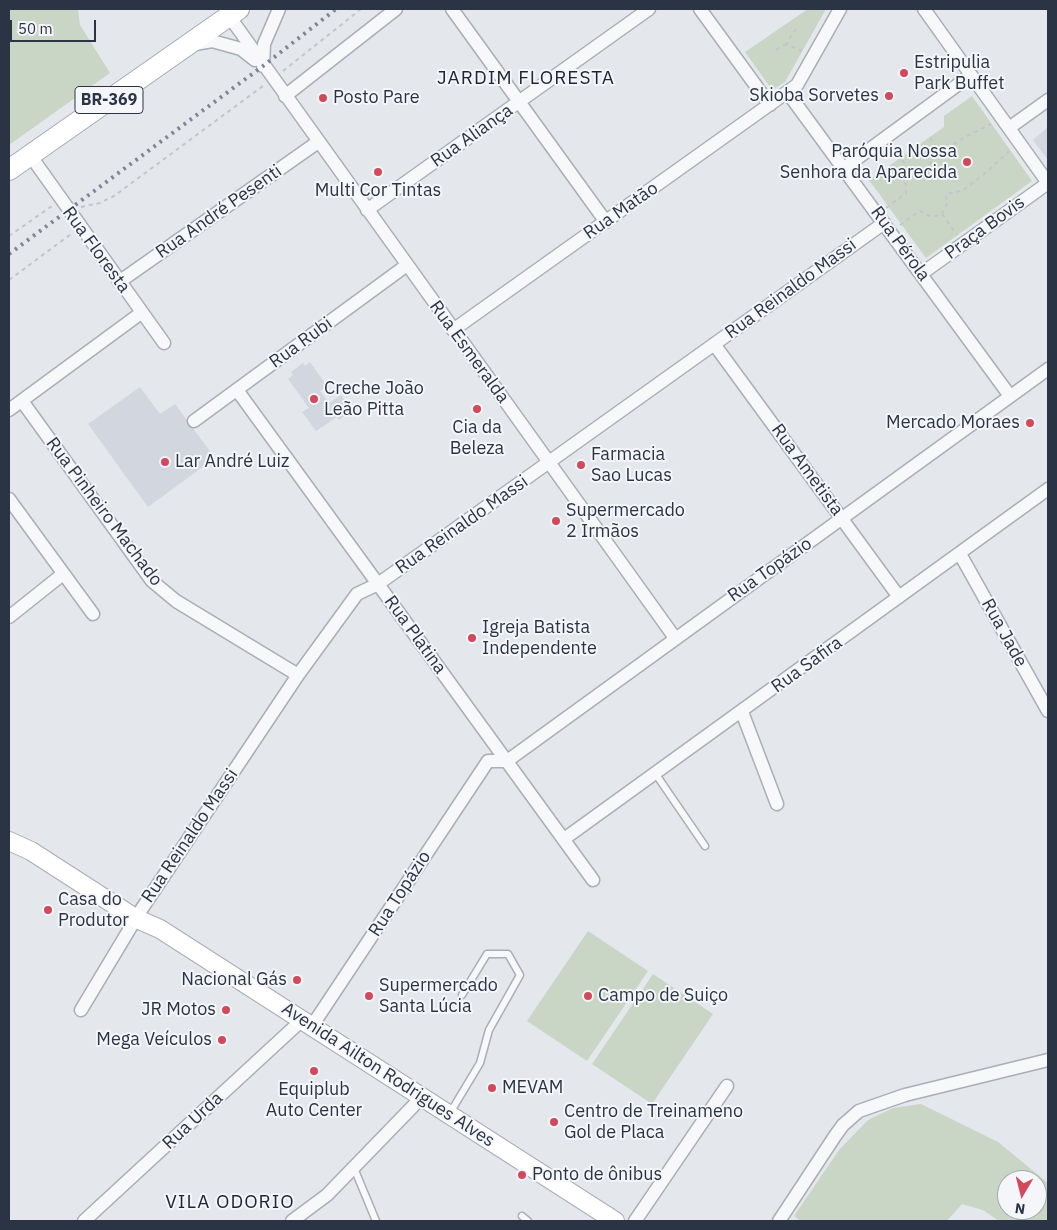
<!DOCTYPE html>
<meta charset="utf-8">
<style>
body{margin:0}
#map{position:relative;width:1057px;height:1230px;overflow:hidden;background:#e4e7ec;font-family:"IBM Plex Sans",sans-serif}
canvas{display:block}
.frame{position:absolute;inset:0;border:10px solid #2b3445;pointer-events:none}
.north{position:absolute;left:997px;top:1170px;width:50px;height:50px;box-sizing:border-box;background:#f4f6f9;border:1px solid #a4a8b1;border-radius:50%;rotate:188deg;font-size:14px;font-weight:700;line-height:20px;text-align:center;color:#2b3445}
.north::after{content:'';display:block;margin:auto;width:18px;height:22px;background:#d1495b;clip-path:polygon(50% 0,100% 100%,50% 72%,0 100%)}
.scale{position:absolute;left:10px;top:20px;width:86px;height:22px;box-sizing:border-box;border:2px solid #2b3445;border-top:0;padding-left:6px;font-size:15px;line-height:18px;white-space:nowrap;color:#2b3445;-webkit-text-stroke:4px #f4f6f9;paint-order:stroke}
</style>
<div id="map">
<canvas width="1057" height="1230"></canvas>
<div class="frame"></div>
<div class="north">N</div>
<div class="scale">50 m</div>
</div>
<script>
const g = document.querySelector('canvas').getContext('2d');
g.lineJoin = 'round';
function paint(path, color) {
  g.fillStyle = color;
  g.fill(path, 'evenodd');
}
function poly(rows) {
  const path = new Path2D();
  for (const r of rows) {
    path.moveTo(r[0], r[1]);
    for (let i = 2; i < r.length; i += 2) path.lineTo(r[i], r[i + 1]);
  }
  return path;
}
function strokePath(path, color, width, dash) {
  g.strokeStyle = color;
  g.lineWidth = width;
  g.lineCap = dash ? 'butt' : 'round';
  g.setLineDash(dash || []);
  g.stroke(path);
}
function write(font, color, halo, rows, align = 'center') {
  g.font = font + ' "IBM Plex Sans",sans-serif';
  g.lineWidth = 4;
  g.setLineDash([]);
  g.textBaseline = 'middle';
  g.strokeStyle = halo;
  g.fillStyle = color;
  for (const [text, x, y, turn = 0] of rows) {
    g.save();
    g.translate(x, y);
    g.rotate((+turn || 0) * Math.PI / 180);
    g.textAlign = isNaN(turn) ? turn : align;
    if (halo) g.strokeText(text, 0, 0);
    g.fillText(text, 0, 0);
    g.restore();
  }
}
const built = poly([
 [1048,127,1048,160,1033,140],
 [310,362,327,386,320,391,329,403,341,395,352,410,339,420,337,417,316,431,302,412,309,408,288,379,293,375,291,372,303,363,305,366],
 [140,387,160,414,175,404,215,458,148,507,88,424]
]);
const green = poly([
 [9,9,78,9,80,25,110,73,9,145],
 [808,9,826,9,785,82,772,90,745,52],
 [972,96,1032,181,926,258,869,180,944,127,944,116],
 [588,931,648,971,587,1061,527,1021],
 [653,974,713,1014,652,1104,592,1064],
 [921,1104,998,1142,1048,1183,1048,1221,999,1221,983,1210,962,1204,947,1221,801,1221,794,1216,839,1150,868,1120,893,1108],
 [1007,1180,1037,1180,1037,1210,1007,1210]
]);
const path = poly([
 [796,29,786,44,802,51],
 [776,50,786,44],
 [283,71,361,9],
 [930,138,941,153],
 [892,148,911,171],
 [81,207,100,203,114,196,263,86],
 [886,208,906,193,905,177,911,171,921,169,926,171,933,159,941,153,965,137,991,124],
 [942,214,957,235],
 [900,225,920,211,932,217,942,214,947,204,946,194,962,191,988,171,1010,150],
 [9,236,52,206],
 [9,280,71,234]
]);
const lane = poly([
 [655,773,705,846],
 [450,1113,480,1063,489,1030,520,975,508,954,487,954,462,995],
 [354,1168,376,1221],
 [522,1216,528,1221]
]);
const street = poly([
 [452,9,606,222],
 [700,9,770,105],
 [924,9,1048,183],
 [229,16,675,638],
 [195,44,212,41,241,49,255,60],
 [263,66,264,44,279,9],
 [788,93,1010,396],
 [285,96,396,9],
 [1009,128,1048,100],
 [30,155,164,343],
 [844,168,971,75],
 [367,210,649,9],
 [921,274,1048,183],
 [119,282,318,142],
 [453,330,797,85,840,9],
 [714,344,899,597],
 [237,390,593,880],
 [22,401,152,581,176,601,298,675],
 [9,410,141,313],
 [194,421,407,265],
 [9,499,93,614],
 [960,554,1048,711],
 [9,617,63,574],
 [742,712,777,804],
 [564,839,1048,489],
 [81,1010,141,910,298,675,357,594,378,584,884,223],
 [312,1026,488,761,507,761,1048,369],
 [84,1221,302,1020],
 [292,1221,327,1195,422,1097],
 [635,1221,727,1086],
 [779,1221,835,1136,843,1125,859,1111,905,1095,1048,1060]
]);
const secondary = poly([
 [9,841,31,851,135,918,160,929,615,1221]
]);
const primary = poly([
 [9,170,239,9]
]);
const rail = poly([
 [9,254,263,66,336,9]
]);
const markers = [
 [904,73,5,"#d1495b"],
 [889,96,5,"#d1495b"],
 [323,98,5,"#d1495b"],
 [967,162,5,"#d1495b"],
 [378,172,5,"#d1495b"],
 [314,399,5,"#d1495b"],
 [477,409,5,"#d1495b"],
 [1030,423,5,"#d1495b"],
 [165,462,5,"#d1495b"],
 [581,465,5,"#d1495b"],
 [556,521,5,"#d1495b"],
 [472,638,5,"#d1495b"],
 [48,910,5,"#d1495b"],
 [297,980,5,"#d1495b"],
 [369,996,5,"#d1495b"],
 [588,996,5,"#d1495b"],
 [226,1010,5,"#d1495b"],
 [222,1040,5,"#d1495b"],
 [314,1071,5,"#d1495b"],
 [492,1088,5,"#d1495b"],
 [554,1122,5,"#d1495b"],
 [522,1175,5,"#d1495b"]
];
const shields = [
 [109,100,68]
];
const shieldNames = [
 ["BR-369",109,100]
];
const poiNames = [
 ["Estripulia",914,63],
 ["Park Buffet",914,84],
 ["Skioba Sorvetes",879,96,"right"],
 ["Posto Pare",333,98],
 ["Paróquia Nossa",957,152,"right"],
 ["Senhora da Aparecida",957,173,"right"],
 ["Multi Cor Tintas",378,191,"center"],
 ["Creche João",324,389],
 ["Leão Pitta",324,410],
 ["Mercado Moraes",1020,423,"right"],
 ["Cia da",477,428,"center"],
 ["Beleza",477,449,"center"],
 ["Farmacia",591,455],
 ["Sao Lucas",591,476],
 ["Lar André Luiz",175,462],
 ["Supermercado",566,511],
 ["2 Irmãos",566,532],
 ["Igreja Batista",482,628],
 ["Independente",482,649],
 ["Casa do",58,900],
 ["Produtor",58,921],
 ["Nacional Gás",287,980,"right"],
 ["Supermercado",379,986],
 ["Santa Lúcia",379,1007],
 ["Campo de Suiço",598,996],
 ["JR Motos",216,1010,"right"],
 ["Mega Veículos",212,1040,"right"],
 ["MEVAM",502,1088],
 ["Equiplub",314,1090,"center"],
 ["Auto Center",314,1111,"center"],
 ["Centro de Treinameno",564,1112],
 ["Gol de Placa",564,1133],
 ["Ponto de ônibus",532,1175]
];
const streetNames = [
 ["Rua Aliança",472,136,-35],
 ["Rua Matão",621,211,-35],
 ["Rua André Pesenti",219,212,-35],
 ["Praça Bovis",985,228,-36],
 ["Rua Pérola",900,244,54],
 ["Rua Floresta",96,250,54],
 ["Rua Reinaldo Massi",791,289,-36],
 ["Rua Rubi",301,343,-36],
 ["Rua Esmeralda",469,352,54],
 ["Rua Ametista",807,470,54],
 ["Rua Pinheiro Machado",104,512,53],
 ["Rua Reinaldo Massi",462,525,-35],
 ["Rua Topázio",770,570,-35],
 ["Rua Jade",1004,633,61],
 ["Rua Platina",415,635,54],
 ["Rua Safira",807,665,-36],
 ["Rua Reinaldo Massi",190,836,-56],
 ["Rua Topázio",400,894,-57],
 ["Avenida Ailton Rodrigues Alves",388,1075,33],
 ["Rua Urda",193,1121,-43]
];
const neighbourhoodNames = [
 ["JARDIM FLORESTA",526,79],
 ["VILA ODORIO",230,1203]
];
paint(built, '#d2d6de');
paint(green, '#c9d6c5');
strokePath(lane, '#a9aeb7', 9);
strokePath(street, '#a9aeb7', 15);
strokePath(secondary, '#a9aeb7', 20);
strokePath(primary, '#a3abb8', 22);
strokePath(path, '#c2c5cb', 2, [4, 4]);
strokePath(lane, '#f7f8fa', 6);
strokePath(street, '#f7f8fa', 12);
strokePath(secondary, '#fff', 18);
strokePath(primary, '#fff', 20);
strokePath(rail, '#7d8696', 4, [2.5, 5]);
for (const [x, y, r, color] of markers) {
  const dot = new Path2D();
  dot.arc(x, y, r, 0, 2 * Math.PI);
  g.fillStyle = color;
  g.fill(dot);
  strokePath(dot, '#f4f6f9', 2);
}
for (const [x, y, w] of shields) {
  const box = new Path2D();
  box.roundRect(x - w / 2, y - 13.5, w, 27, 4);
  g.fillStyle = '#f4f6f9';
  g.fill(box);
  strokePath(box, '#2b3445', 1);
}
write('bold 16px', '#2b3445', null, shieldNames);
write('18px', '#2b3445', '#f4f6f9', poiNames, 'left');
write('18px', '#2b3445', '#f4f6f9', streetNames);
g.letterSpacing = '1px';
write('19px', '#1d2536', '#f4f6f9', neighbourhoodNames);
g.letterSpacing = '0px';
</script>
